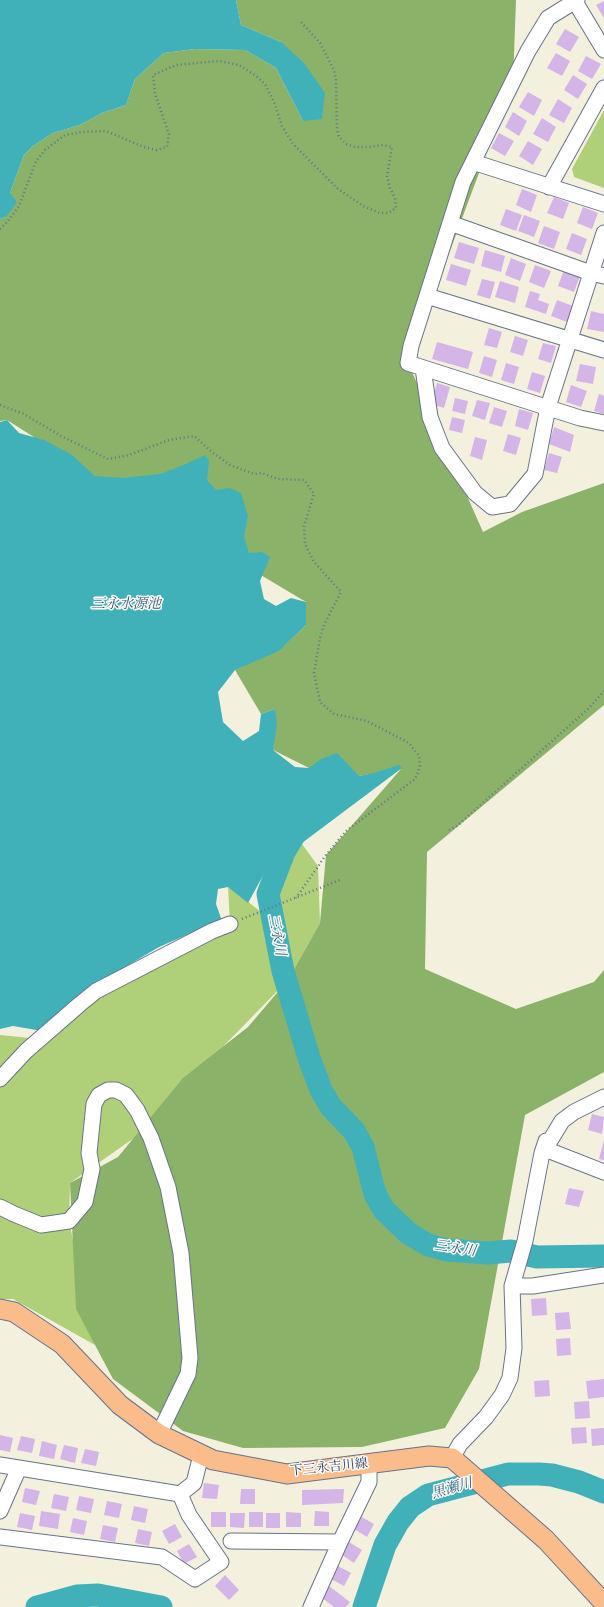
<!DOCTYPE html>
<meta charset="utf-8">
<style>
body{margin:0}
canvas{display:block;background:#f4f0de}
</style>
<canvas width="604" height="1607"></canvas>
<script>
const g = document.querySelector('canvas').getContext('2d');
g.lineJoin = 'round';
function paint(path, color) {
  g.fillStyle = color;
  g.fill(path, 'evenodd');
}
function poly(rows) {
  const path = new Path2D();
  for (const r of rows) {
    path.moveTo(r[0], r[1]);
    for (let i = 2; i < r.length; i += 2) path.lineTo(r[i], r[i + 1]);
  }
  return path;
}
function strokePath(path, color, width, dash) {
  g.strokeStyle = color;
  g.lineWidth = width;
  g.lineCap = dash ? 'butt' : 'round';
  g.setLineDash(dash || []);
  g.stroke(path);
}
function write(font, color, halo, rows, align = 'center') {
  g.font = font + ' Cardo,"Noto Serif JP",serif';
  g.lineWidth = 3;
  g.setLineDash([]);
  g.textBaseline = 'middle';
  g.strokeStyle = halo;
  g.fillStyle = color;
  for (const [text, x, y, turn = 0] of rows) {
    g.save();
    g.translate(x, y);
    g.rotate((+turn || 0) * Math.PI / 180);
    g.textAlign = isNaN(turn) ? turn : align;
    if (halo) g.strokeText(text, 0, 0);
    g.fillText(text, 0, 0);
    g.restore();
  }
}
const green = poly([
 [604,110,604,188,574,177,572,169],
 [302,844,318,866,320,923,288,980,134,1138,70,1183,69,1221,95,1345,13,1299,0,1299,0,1035,40,1039,80,1004,230,924,228,886,261,912]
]);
const forest = poly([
 [236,0,516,0,513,82,408,363,483,532,522,512,604,483,604,705,427,852,425,969,516,1009,594,982,604,970,604,1072,525,1115,479,1369,445,1428,362,1447,243,1448,183,1431,113,1379,76,1309,70,1183,118,1157,183,1078,248,1027,288,980,320,923,326,855,401,769,359,776,309,768,273,750,275,709,261,714,235,670,285,645,306,625,306,602,95,476,7,420,0,421,0,219,6,217,10,193,24,155,33,146,53,133,80,125,102,113,126,105,135,79,164,53,195,49,245,50,276,68,303,121,281,42,241,25]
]);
const water = poly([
 [0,0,236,0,241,25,281,42,304,63,325,93,322,119,303,121,276,68,245,50,195,49,164,53,135,79,126,105,102,113,80,125,53,133,33,146,24,155,10,193,17,202,6,217,0,219],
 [7,420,19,433,44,440,72,455,95,476,123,478,160,474,186,464,205,455,209,461,207,480,216,490,230,488,241,493,248,516,244,536,249,553,262,552,270,557,260,581,264,599,276,606,291,598,306,602,306,625,279,651,235,670,218,692,223,722,243,741,259,731,261,714,275,709,277,724,273,750,295,767,309,768,321,759,337,753,359,776,374,773,399,765,402,768,266,870,248,903,228,887,218,889,216,904,222,921,207,926,159,947,120,970,48,1032,13,1026,0,1029,0,422]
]);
const river = poly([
 [296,832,284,852,268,894,283,971,309,1058,321,1090,331,1107,354,1131,363,1147,375,1194,384,1210,408,1233,428,1245,447,1250,488,1253,511,1251,537,1257,604,1256],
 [37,1607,77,1596,98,1595,161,1607],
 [364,1607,385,1545,398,1522,410,1507,428,1495,508,1474,539,1474,552,1475,579,1482,604,1492]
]);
const building = poly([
 [604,1,604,18,596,5],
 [565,29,579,37,570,52,556,44],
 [556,53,570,61,562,76,547,68],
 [586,56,601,64,592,79,578,71],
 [573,75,587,84,578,99,564,90],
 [528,92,542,100,534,116,519,107],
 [558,99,572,108,564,123,549,115],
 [513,112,527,121,519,136,505,127],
 [542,118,556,127,548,142,533,134],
 [499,133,514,141,505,156,491,148],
 [528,141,542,149,533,165,519,156],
 [522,189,537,195,531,212,516,205],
 [554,197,569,203,563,219,547,213],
 [583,207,598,213,592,229,577,223],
 [506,209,522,215,516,231,500,225],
 [524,215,540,221,534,237,518,231],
 [544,226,560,232,554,249,538,243],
 [572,233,587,239,581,255,566,249],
 [459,242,479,248,474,264,454,258],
 [485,250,505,256,501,272,481,266],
 [511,258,526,264,520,281,505,275],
 [451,264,471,270,466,286,446,280],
 [535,265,551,271,544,288,529,282],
 [564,270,580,276,574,292,558,286],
 [482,279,495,282,490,299,477,295],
 [500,281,519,287,515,303,495,297],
 [530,291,540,294,538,300,549,304,546,314,525,307],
 [557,300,573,306,567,322,551,316],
 [591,311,604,314,604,332,587,329],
 [489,328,502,332,497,348,484,345],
 [515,336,528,340,523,356,510,352],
 [437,342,473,352,468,369,432,359],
 [543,343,556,346,551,363,538,359],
 [484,356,497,360,492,377,479,373],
 [506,363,519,367,514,384,501,380],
 [580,364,596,367,593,384,576,381],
 [532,372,545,376,540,393,527,389],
 [437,383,450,387,444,408,431,404],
 [571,385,587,391,581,407,566,402],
 [599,394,604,396,604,414,594,411],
 [455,398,468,401,465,414,452,411],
 [477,400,490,403,485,420,472,416],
 [494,407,507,411,502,427,489,423],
 [519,409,533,413,528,430,515,426],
 [452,417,465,420,462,433,449,430],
 [554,427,574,435,570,452,549,444],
 [508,434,521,438,516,455,503,451],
 [475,437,487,440,482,460,470,456],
 [549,453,562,457,557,473,544,470],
 [592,1114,604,1117,602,1134,588,1130],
 [604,1140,604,1160,599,1159],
 [569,1188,584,1191,579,1207,565,1204],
 [546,1298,547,1315,532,1316,531,1299],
 [569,1312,571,1329,556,1330,555,1313],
 [570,1338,571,1355,557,1356,556,1339],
 [604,1379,604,1397,588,1399,586,1381],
 [549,1380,550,1396,535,1397,534,1381],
 [589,1401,590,1418,575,1419,574,1402],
 [586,1427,587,1443,572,1444,571,1428],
 [604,1428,604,1445,592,1446,591,1429],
 [0,1435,13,1438,10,1452,0,1450],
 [21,1436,35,1439,32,1453,17,1450],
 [42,1441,57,1445,54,1459,39,1456],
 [64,1445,78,1448,75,1463,60,1459],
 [85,1449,99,1452,96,1466,81,1463],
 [204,1483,219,1485,217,1499,202,1498],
 [25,1488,40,1491,36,1505,22,1502],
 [241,1489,255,1489,255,1504,240,1504],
 [344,1489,343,1503,302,1505,302,1490],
 [54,1494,69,1497,66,1511,51,1508],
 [79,1496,94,1499,91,1513,76,1510],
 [107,1501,122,1504,119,1518,104,1515],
 [134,1506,148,1509,145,1523,131,1520],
 [41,1511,60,1514,58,1529,39,1526],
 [315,1511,329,1512,329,1526,314,1526],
 [211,1512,226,1512,226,1527,211,1527],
 [249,1512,263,1512,263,1527,249,1527],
 [286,1512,301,1513,301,1527,286,1527],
 [20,1513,35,1516,32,1530,17,1527],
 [230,1513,245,1513,244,1528,230,1527],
 [266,1513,280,1513,280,1528,266,1528],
 [362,1517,374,1524,367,1537,354,1529],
 [73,1518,87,1521,84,1535,70,1532],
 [175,1524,182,1537,169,1544,162,1531],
 [103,1525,118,1528,115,1542,100,1539],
 [138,1529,152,1532,149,1546,135,1543],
 [349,1542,362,1550,354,1563,342,1555],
 [189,1544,197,1557,184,1564,177,1551],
 [338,1566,351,1573,344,1586,331,1579],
 [225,1575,239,1590,229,1600,215,1586],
 [329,1586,350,1602,346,1607,334,1607,321,1597]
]);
const path = poly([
 [0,229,8,221,19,206,36,161,45,150,65,135,82,132,106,131,144,147,156,150,167,147,169,134,155,94,153,75,176,65,219,61,239,65,256,76,265,84,274,102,282,126,293,144,337,188,363,206,380,213,388,213,396,208,395,198,390,188,387,176,392,147,383,145,368,147,355,147,346,144,339,137,337,129,336,79,334,70,320,43,300,21],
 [0,405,24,414,61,436,108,459,129,455,169,440,194,436,212,452,230,465,254,474,262,473,278,479,304,480,314,494,304,526,305,544,314,562,341,592,324,625,320,638,314,673,320,702,334,714,367,721,409,743,419,756,420,767,415,779,346,831,326,855,296,898],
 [449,830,457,826,588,709,604,691],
 [242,919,340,880]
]);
const minor = poly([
 [574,0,604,50],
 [577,0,548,18,528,51,463,182,411,346,408,363,580,418,604,423],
 [473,162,604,204],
 [549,187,604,88],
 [450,223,591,273,604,276],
 [427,296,604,350],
 [423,368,430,417,442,448,475,493,492,507,510,504,535,474,548,407,604,233],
 [0,1079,26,1051,80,1004,96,991,212,931,230,924],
 [545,1149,562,1121,574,1112,604,1097],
 [545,1149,604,1172],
 [0,1207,14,1214,41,1225,69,1221,85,1202,92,1169,89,1153,94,1104,99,1095,108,1090,116,1090,126,1095,137,1110,151,1138,168,1187,181,1253,190,1358,188,1374,159,1434],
 [512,1286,533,1286,604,1275],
 [452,1458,460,1444,486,1417,502,1395,510,1378,514,1348,512,1286,525,1241,542,1153,546,1141,545,1149],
 [0,1465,180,1494,194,1483,201,1455],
 [0,1511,19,1468],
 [0,1537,162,1557,195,1579,221,1562,189,1515,180,1494],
 [231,1541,340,1542],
 [311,1607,340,1542,369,1482,369,1464]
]);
const major = poly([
 [0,1309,14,1312,62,1344,120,1405,159,1434,213,1460,287,1474,429,1456,452,1458,546,1540,604,1603]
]);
const streetNames = [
 ["下三永吉川線",329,1468,-6]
];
const waterNames = [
 ["三永水源池",126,605],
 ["三永川",276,935,79],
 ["三永川",455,1249,8],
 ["黒瀬川",452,1489,-16]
];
paint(green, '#afd079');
paint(forest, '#8bb269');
paint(water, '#40b1b9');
strokePath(river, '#40b1b9', 23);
paint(building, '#d4b5e7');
strokePath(minor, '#67738b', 17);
strokePath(major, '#67738b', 21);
strokePath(path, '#67738b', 2.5, [1, 3]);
strokePath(minor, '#fff', 15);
strokePath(major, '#f9bc8a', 19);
write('13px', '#1b2f5e', '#fdfcf7', streetNames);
write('italic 14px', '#285c7e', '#fdfcf7', waterNames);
</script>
